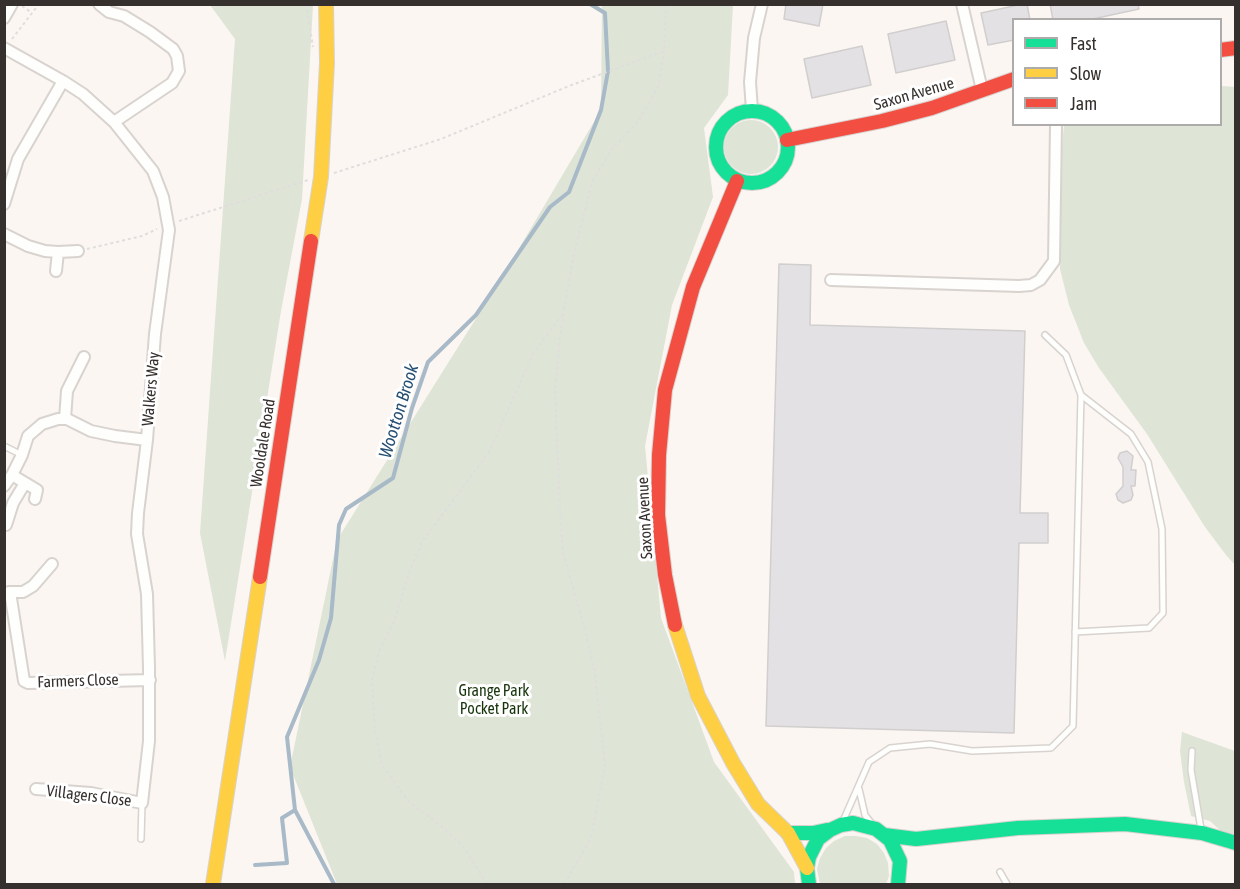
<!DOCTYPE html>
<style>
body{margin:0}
#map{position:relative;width:1240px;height:889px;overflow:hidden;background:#fbf6f2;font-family:"Asap Condensed",sans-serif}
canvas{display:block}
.frame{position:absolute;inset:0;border:6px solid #35302d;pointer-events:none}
.legend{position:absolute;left:1012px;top:18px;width:210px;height:108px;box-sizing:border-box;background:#fff;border:2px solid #aeacab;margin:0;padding:8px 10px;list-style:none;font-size:18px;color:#35302d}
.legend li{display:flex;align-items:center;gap:12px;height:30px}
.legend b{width:30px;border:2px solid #aeacab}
</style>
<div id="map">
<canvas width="1240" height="889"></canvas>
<div class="frame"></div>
<ul class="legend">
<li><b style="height:8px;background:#16e098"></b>Fast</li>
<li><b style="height:8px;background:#ffcf43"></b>Slow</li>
<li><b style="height:8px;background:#f24e42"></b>Jam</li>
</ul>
</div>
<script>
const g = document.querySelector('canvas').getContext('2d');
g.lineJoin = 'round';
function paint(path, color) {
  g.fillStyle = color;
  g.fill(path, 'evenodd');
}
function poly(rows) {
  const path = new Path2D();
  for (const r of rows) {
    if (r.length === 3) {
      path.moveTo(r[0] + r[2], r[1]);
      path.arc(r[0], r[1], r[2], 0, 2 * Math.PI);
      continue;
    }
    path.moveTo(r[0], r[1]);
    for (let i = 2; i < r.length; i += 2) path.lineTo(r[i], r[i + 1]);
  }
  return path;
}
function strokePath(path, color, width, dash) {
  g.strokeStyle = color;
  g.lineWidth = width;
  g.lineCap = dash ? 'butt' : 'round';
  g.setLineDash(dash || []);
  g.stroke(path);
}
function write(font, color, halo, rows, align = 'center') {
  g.font = font + ' "Asap Condensed",sans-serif';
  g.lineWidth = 6;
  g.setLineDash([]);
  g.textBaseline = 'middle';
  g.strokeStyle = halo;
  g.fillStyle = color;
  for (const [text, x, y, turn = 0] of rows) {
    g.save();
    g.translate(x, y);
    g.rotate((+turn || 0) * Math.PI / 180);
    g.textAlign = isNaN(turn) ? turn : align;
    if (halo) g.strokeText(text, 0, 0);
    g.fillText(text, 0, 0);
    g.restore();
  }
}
const green = poly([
 [210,5,313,5,302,199,281,311,225,661,200,533,235,39],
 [602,5,733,5,728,95,704,128,713,197,672,305,645,446,661,618,714,762,794,872,795,884,337,884,290,767,337,540,502,277,601,110],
 [1221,86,1236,87,1235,565,1226,555,1205,527,1147,434,1099,368,1084,343,1069,305,1060,269,1062,147,1064,125,1220,124],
 [751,147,27],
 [1182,732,1235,751,1235,836,1223,833,1210,821,1191,816,1184,782,1180,751],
 [845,836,856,836,867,838,877,844,884,853,888,863,889,876,886,884,820,884,817,869,820,858,826,848,834,841]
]);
const stream = poly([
 [255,865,287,863,282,818,295,810],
 [334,884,295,810,287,737,319,660,331,618,339,525,346,509,393,478,412,408,428,362,476,315,550,207,569,192,601,110,608,71,605,13,590,4]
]);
const building = poly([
 [786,4,823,4,819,26,784,19,786,4],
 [1023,4,1027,4,1030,20,1014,20,1014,40,988,45,981,13,1023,4],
 [1050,4,1138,4,1139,9,1088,20,1053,20,1050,4],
 [946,21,955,60,896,73,888,34,946,21],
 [862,46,871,85,812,98,804,59,862,46],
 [779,264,811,265,810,325,1025,331,1020,513,1048,513,1048,543,1019,543,1014,733,766,726,779,264],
 [1127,451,1133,456,1131,470,1136,470,1135,486,1131,486,1133,495,1131,500,1123,503,1118,500,1116,494,1123,486,1123,467,1118,458,1120,453,1127,451]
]);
const path = poly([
 [306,4,313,47],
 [22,6,32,13],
 [12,39,39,4],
 [334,173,441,139,569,86,664,51,666,4],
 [179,221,308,180],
 [87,249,142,236,157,229],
 [487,884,463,846,439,824,409,802,382,765,375,731,372,680,379,651,394,622,409,573,422,542,489,452,533,354,563,314],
 [564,884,591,838,605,765,595,673,587,638,563,552,561,532,555,392,561,329,573,258,592,182,612,149,638,122,659,85,664,51]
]);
const lane = poly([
 [4,446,22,455],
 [1075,632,1149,628,1163,613,1162,529,1148,462,1131,434,1081,395],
 [1192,751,1191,770,1201,829],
 [859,789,865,815,872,824],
 [843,821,869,762,890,748,930,744,972,751,1051,748,1073,726,1081,395,1066,355,1045,335],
 [141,839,142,803],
 [1000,872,1007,884]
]);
const street = poly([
 [99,4,109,12,124,16,150,32,173,49,177,56,179,71,172,83,114,122],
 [962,4,982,90],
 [4,18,12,4],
 [4,48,63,81,83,94,114,122,153,171,163,197,169,230,155,334,147,440,138,513,137,534,147,594,149,668,149,741,142,803,91,793,36,789],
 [752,110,750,82,754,38,762,4],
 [4,204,18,159,63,81],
 [4,234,28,246,45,251,58,252,78,251],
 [56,271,58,252],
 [831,280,1019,286,1031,285,1040,280,1054,261,1056,124],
 [65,419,67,391,84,357],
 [4,486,12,475],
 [35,499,37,490,12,475,22,455,28,436,42,424,58,419,67,419,91,431,115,436,147,440],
 [6,525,13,503,25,483],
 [10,592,23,592,33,586,52,564],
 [4,593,10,592,24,681,28,683,150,680]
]);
const fast = poly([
 [752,147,36],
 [1125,824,1202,833,1236,843],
 [788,833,813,833,827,830],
 [884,835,916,839,1018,828,1125,824],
 [809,884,807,868,809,857,818,839,830,830,841,825,853,823,876,829,890,840,900,861,898,884]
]);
const slow = poly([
 [311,241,321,177,327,63,326,4],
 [675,625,698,696,733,763,758,804,788,833,807,868],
 [213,884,260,577]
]);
const jam = poly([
 [1220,50,1236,48],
 [787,140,882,121,932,108,1014,79],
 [260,577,311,241],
 [675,625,665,575,658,515,659,455,665,390,693,287,737,181]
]);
const streetNames = [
 ["Saxon Avenue",914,94,-16],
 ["Walkers Way",151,389,-85],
 ["Wooldale Road",263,443,-81],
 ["Saxon Avenue",645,518,-93],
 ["Farmers Close",78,681,-2],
 ["Villagers Close",89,796,7]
];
const parkNames = [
 ["Grange Park",494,691],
 ["Pocket Park",494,709]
];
const waterNames = [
 ["Wootton Brook",399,411,-73]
];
paint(green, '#dee4d6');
strokePath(stream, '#a8b9c8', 4);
paint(building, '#e4e1e5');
strokePath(building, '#d1cece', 1.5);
strokePath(lane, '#d8d3cf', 8);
strokePath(street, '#d8d3cf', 14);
strokePath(fast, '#d8d3cf', 16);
strokePath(slow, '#d8d3cf', 16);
strokePath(jam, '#d8d3cf', 16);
strokePath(path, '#dfdddd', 2, [3, 3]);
strokePath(lane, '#fefefd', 5);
strokePath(street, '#fefefd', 10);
strokePath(fast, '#16e098', 14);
strokePath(slow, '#ffcf43', 14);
strokePath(jam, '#f24e42', 14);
write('16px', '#35302d', '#fff', streetNames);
write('16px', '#17340b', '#fff', parkNames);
write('italic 18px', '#265073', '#fff', waterNames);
</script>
